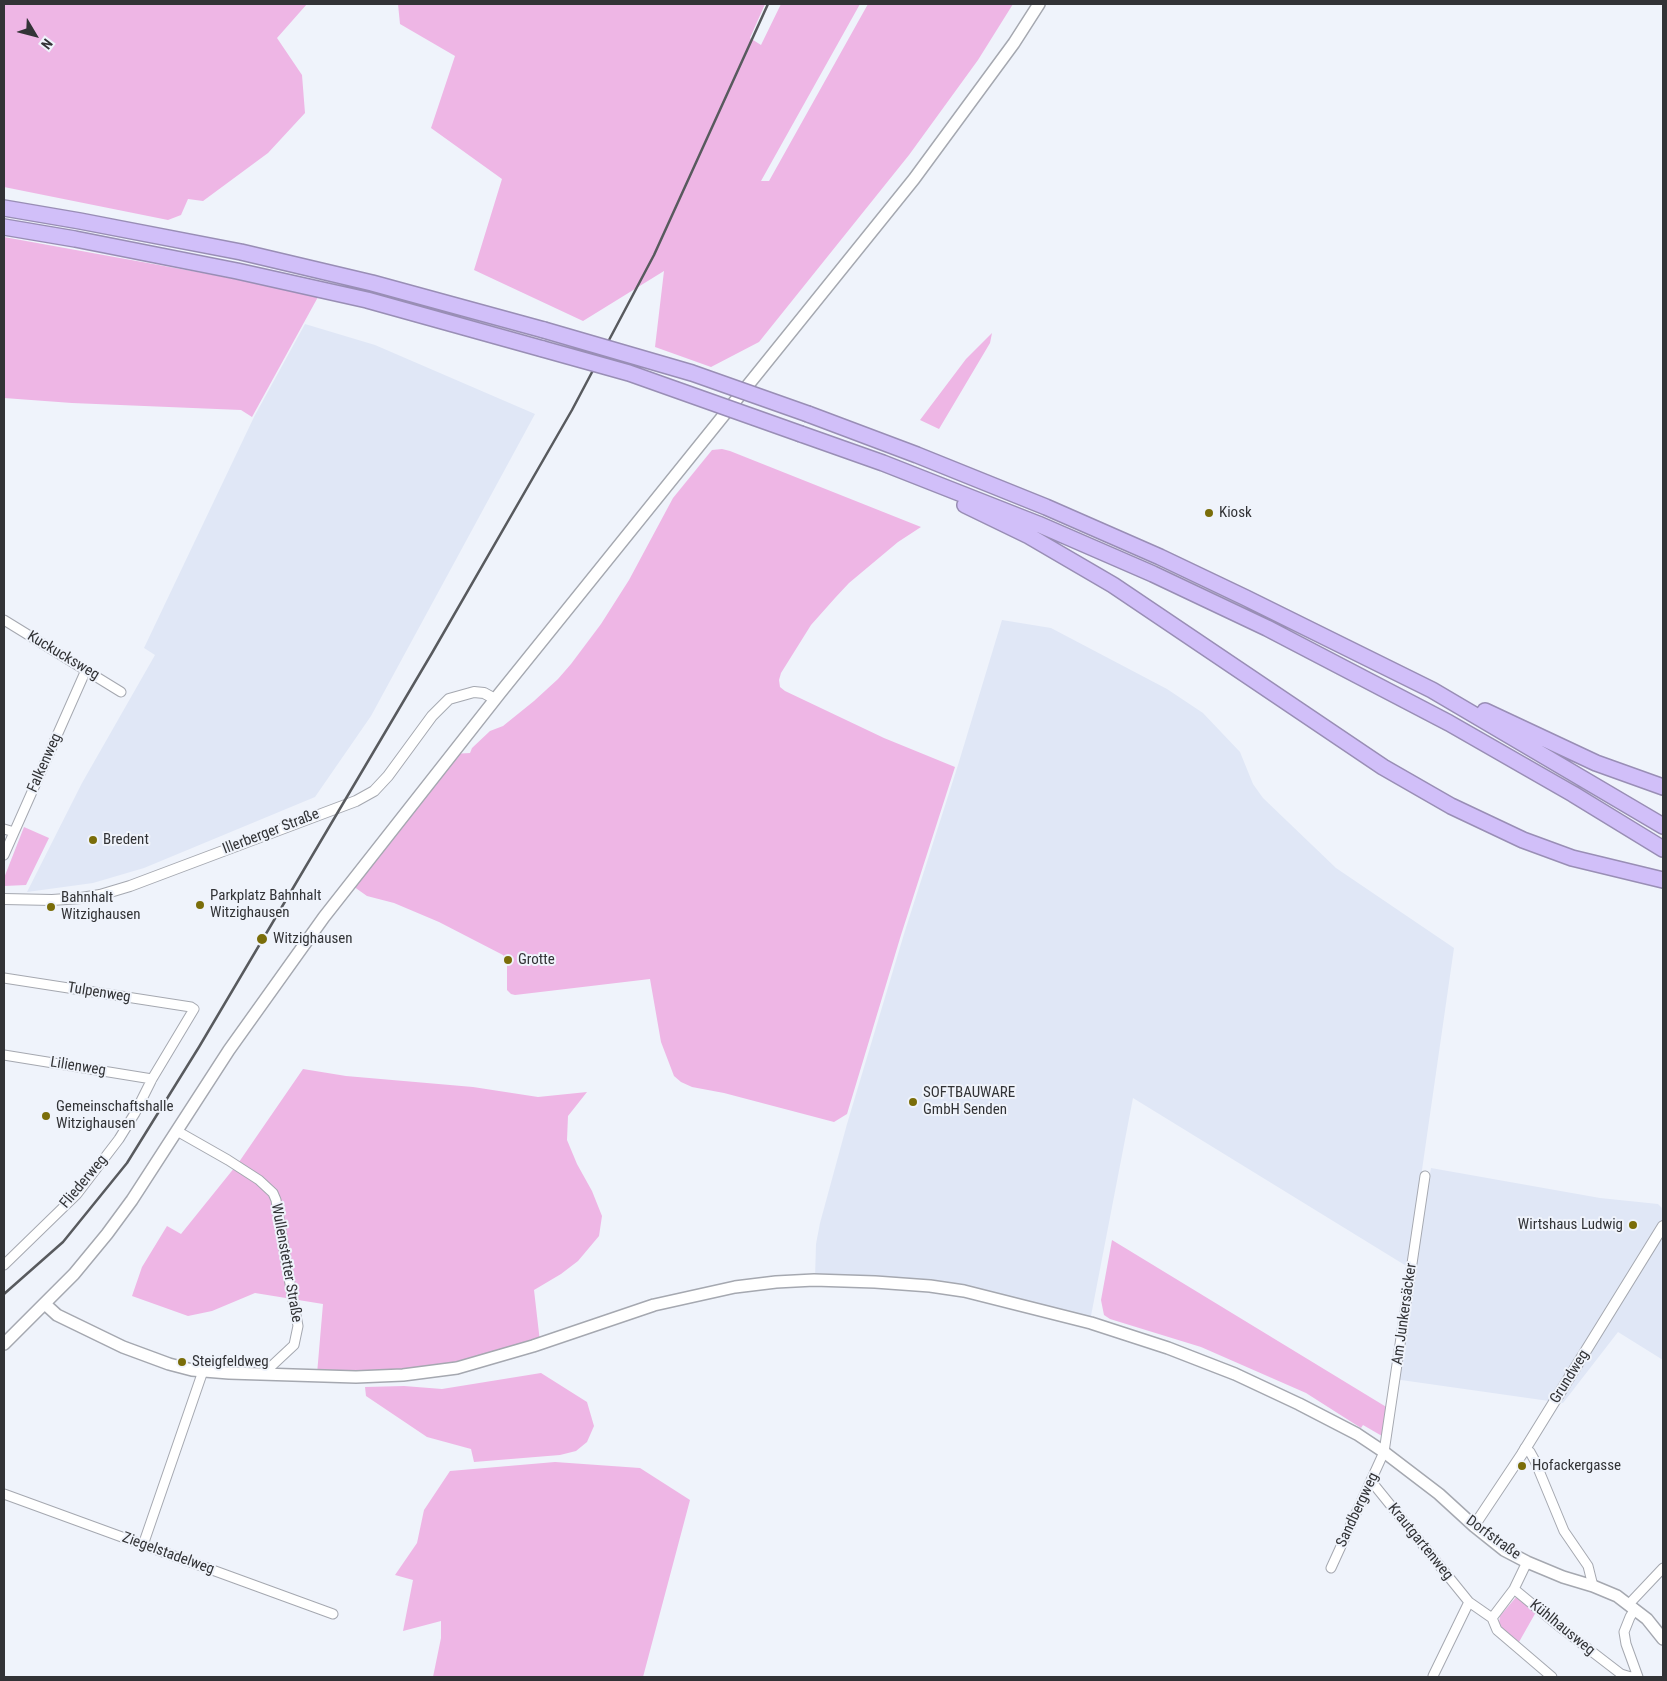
<!DOCTYPE html>
<meta charset="utf-8">
<style>
body{margin:0}
#map{position:relative;width:1667px;height:1681px;overflow:hidden;background:#eff3fb;font-family:"Roboto Condensed",sans-serif}
canvas{display:block}
.frame{position:absolute;inset:0;border:5px solid #323336;pointer-events:none}
.north{position:absolute;left:10px;top:10px;width:50px;height:50px;-webkit-text-stroke:4px #eff3fb;paint-order:stroke;rotate:127deg;font-size:14px;font-weight:700;line-height:20px;text-align:center;color:#323336}
.north::after{content:'';display:block;margin:auto;width:18px;height:22px;background:#323336;clip-path:polygon(50% 0,100% 100%,50% 72%,0 100%)}
</style>
<div id="map">
<canvas width="1667" height="1681"></canvas>
<div class="frame"></div>
<div class="north">N</div>
</div>
<script>
const g = document.querySelector('canvas').getContext('2d');
g.lineJoin = 'round';
function paint(path, color) {
  g.fillStyle = color;
  g.fill(path, 'evenodd');
}
function poly(rows) {
  const path = new Path2D();
  for (const r of rows) {
    path.moveTo(r[0], r[1]);
    for (let i = 2; i < r.length; i += 2) path.lineTo(r[i], r[i + 1]);
  }
  return path;
}
function strokePath(path, color, width, dash) {
  g.strokeStyle = color;
  g.lineWidth = width;
  g.lineCap = dash ? 'butt' : 'round';
  g.setLineDash(dash || []);
  g.stroke(path);
}
function write(font, color, halo, rows, align = 'center') {
  g.font = font + ' "Roboto Condensed",sans-serif';
  g.lineWidth = 4;
  g.setLineDash([]);
  g.textBaseline = 'middle';
  g.strokeStyle = halo;
  g.fillStyle = color;
  for (const [text, x, y, turn = 0] of rows) {
    g.save();
    g.translate(x, y);
    g.rotate((+turn || 0) * Math.PI / 180);
    g.textAlign = isNaN(turn) ? turn : align;
    if (halo) g.strokeText(text, 0, 0);
    g.fillText(text, 0, 0);
    g.restore();
  }
}
const built = poly([
 [305,324,375,345,535,414,371,716,315,797,144,868,93,883,27,892,82,783,155,655,144,648,254,417],
 [1002,620,1051,628,1167,689,1203,713,1240,752,1253,784,1263,798,1336,868,1454,948,1408,1267,1133,1098,1090,1321,1006,1299,815,1278,816,1244,820,1223,847,1124,904,934,958,765],
 [1431,1168,1600,1198,1658,1204,1663,1209,1663,1360,1618,1332,1563,1403,1394,1379]
]);
const green = poly([
 [4,4,307,4,277,38,302,75,305,113,268,153,203,201,188,199,181,215,168,220,4,187],
 [398,4,765,4,750,38,761,45,781,4,860,4,761,181,769,181,868,4,1013,4,978,60,909,155,759,342,711,367,655,347,664,271,583,321,474,270,502,179,431,128,455,56,400,24],
 [4,237,225,277,318,297,252,417,241,410,72,403,4,398],
 [992,333,990,343,939,429,920,420,966,359],
 [722,449,730,451,921,527,898,542,849,583,835,598,811,625,781,673,779,680,780,687,785,691,884,738,955,767,901,935,847,1114,834,1122,724,1093,692,1087,681,1082,674,1076,661,1042,650,979,515,995,511,994,507,990,507,962,503,955,439,922,394,903,367,896,350,884,452,754,470,753,472,748,490,731,503,726,534,701,558,679,571,664,601,624,629,580,673,498,712,450],
 [24,827,49,838,26,885,4,886,4,878],
 [303,1069,346,1076,473,1087,538,1097,587,1092,568,1116,567,1140,577,1164,592,1191,602,1216,599,1236,578,1261,561,1274,534,1290,540,1342,456,1367,317,1374,323,1304,255,1293,212,1311,188,1316,132,1296,142,1267,167,1226,181,1234,239,1162],
 [1112,1240,1388,1408,1384,1433,1382,1436,1363,1425,1361,1428,1306,1393,1201,1347,1110,1319,1104,1315,1101,1300],
 [541,1373,587,1402,594,1426,587,1442,576,1451,560,1455,474,1462,471,1449,427,1437,366,1396,365,1387,404,1386,442,1389],
 [555,1462,640,1468,690,1500,643,1677,433,1677,441,1638,441,1621,403,1631,413,1580,395,1575,417,1543,424,1510,450,1471],
 [1517,1596,1536,1612,1519,1642,1503,1630,1499,1623,1500,1616]
]);
const minor = poly([
 [4,620,121,692],
 [4,829,14,832],
 [4,855,86,670],
 [4,978,191,1007,194,1009,152,1079,135,1113,119,1139,77,1194,4,1265],
 [4,1055,152,1079],
 [177,1131,228,1160,259,1180,273,1193,276,1200,288,1273,298,1326,294,1345,263,1374],
 [1525,1448,1530,1452,1535,1461,1564,1531,1588,1566,1593,1586],
 [1371,1481,1469,1602,1492,1618,1497,1630,1552,1677],
 [4,1494,333,1614],
 [143,1545,203,1371],
 [1527,1562,1514,1589,1560,1627,1621,1674,1631,1677,1637,1675],
 [1331,1568,1384,1452,1425,1176],
 [1629,1604,1663,1568],
 [1635,1609,1630,1617,1624,1632,1626,1644,1638,1677],
 [1492,1618,1514,1589],
 [1433,1676,1469,1602]
]);
const tertiary = poly([
 [4,899,52,900,81,898,100,895,130,886,356,801,374,791,388,776,432,716,449,699,474,692,484,693,495,699],
 [1474,1526,1522,1454,1663,1226]
]);
const secondary = poly([
 [45,1304,57,1315,123,1347,169,1364,192,1370,229,1373,356,1377,403,1375,457,1368,533,1346,654,1305,735,1287,776,1282,814,1280,875,1282,930,1286,964,1291,1091,1323,1168,1348,1235,1374,1299,1404,1357,1434,1384,1452,1439,1494,1474,1526,1504,1550,1527,1562,1563,1577,1593,1586,1617,1596,1647,1619,1663,1639],
 [4,1344,74,1274,107,1234,132,1200,229,1050,324,917,500,693,914,179,1014,43,1039,4]
]);
const motorway = poly([
 [4,208,80,221,241,252,372,283,544,330],
 [4,227,75,239,237,271,367,300,543,349],
 [808,414,917,455,1046,507,1160,557,1246,598,1432,690,1663,826],
 [801,434,883,463,1038,524,1153,574,1267,628,1449,723,1573,794,1663,849],
 [965,505,1029,536,1113,585,1383,767,1451,806,1523,840,1572,858,1663,880],
 [1485,711,1596,763,1663,787]
]);
const rail = poly([
 [4,1294,63,1242,127,1163,199,1047,432,653,572,410,654,255,768,4]
]);
const motorwayBridge = poly([
 [544,330,692,373,808,414],
 [543,349,629,373,801,434]
]);
const markers = [
 [1209,513,5,"#7a6d09"],
 [93,840,5,"#7a6d09"],
 [200,905,5,"#7a6d09"],
 [51,907,5,"#7a6d09"],
 [262,939,6,"#7a6d09"],
 [508,960,5,"#7a6d09"],
 [913,1102,5,"#7a6d09"],
 [46,1116,5,"#7a6d09"],
 [1633,1225,5,"#7a6d09"],
 [182,1362,5,"#7a6d09"],
 [1522,1466,5,"#7a6d09"]
];
const poiNames = [
 ["Kiosk",1219,513],
 ["Bredent",103,840],
 ["Parkplatz Bahnhalt",210,896],
 ["Witzighausen",210,913],
 ["Bahnhalt",61,898],
 ["Witzighausen",61,915],
 ["Witzighausen",273,939],
 ["Grotte",518,960],
 ["SOFTBAUWARE",923,1093],
 ["GmbH Senden",923,1110],
 ["Gemeinschaftshalle",56,1107],
 ["Witzighausen",56,1124],
 ["Wirtshaus Ludwig",1623,1225,"right"],
 ["Steigfeldweg",192,1362],
 ["Hofackergasse",1532,1466]
];
const streetNames = [
 ["Kuckucksweg",63,656,31],
 ["Falkenweg",45,763,-66],
 ["Illerberger Straße",271,832,-21],
 ["Tulpenweg",99,993,9],
 ["Lilienweg",78,1067,9],
 ["Fliederweg",84,1182,-50],
 ["Wullenstetter Straße",286,1263,80],
 ["Am Junkersäcker",1405,1314,-82],
 ["Grundweg",1570,1377,-58],
 ["Sandbergweg",1358,1510,-65],
 ["Dorfstraße",1493,1538,36],
 ["Krautgartenweg",1420,1542,51],
 ["Ziegelstadelweg",168,1554,20],
 ["Kühlhausweg",1562,1628,39]
];
paint(built, '#e0e7f6');
paint(green, '#eeb6e5');
strokePath(minor, '#a5a8b0', 11);
strokePath(tertiary, '#a5a8b0', 12);
strokePath(secondary, '#a5a8b0', 14);
strokePath(motorway, '#998eb5', 18);
strokePath(minor, '#fff', 9);
strokePath(tertiary, '#fff', 10);
strokePath(secondary, '#fff', 11);
strokePath(motorway, '#d1bff9', 15);
strokePath(rail, '#585a5e', 2.5);
strokePath(motorwayBridge, '#998eb5', 18, []);
strokePath(motorwayBridge, '#d1bff9', 15);
for (const [x, y, r, color] of markers) {
  const dot = new Path2D();
  dot.arc(x, y, r, 0, 2 * Math.PI);
  g.fillStyle = color;
  g.fill(dot);
  strokePath(dot, '#eff3fb', 2);
}
write('15px', '#323336', '#eff3fb', poiNames, 'left');
write('15px', '#323336', '#eff3fb', streetNames);
</script>
